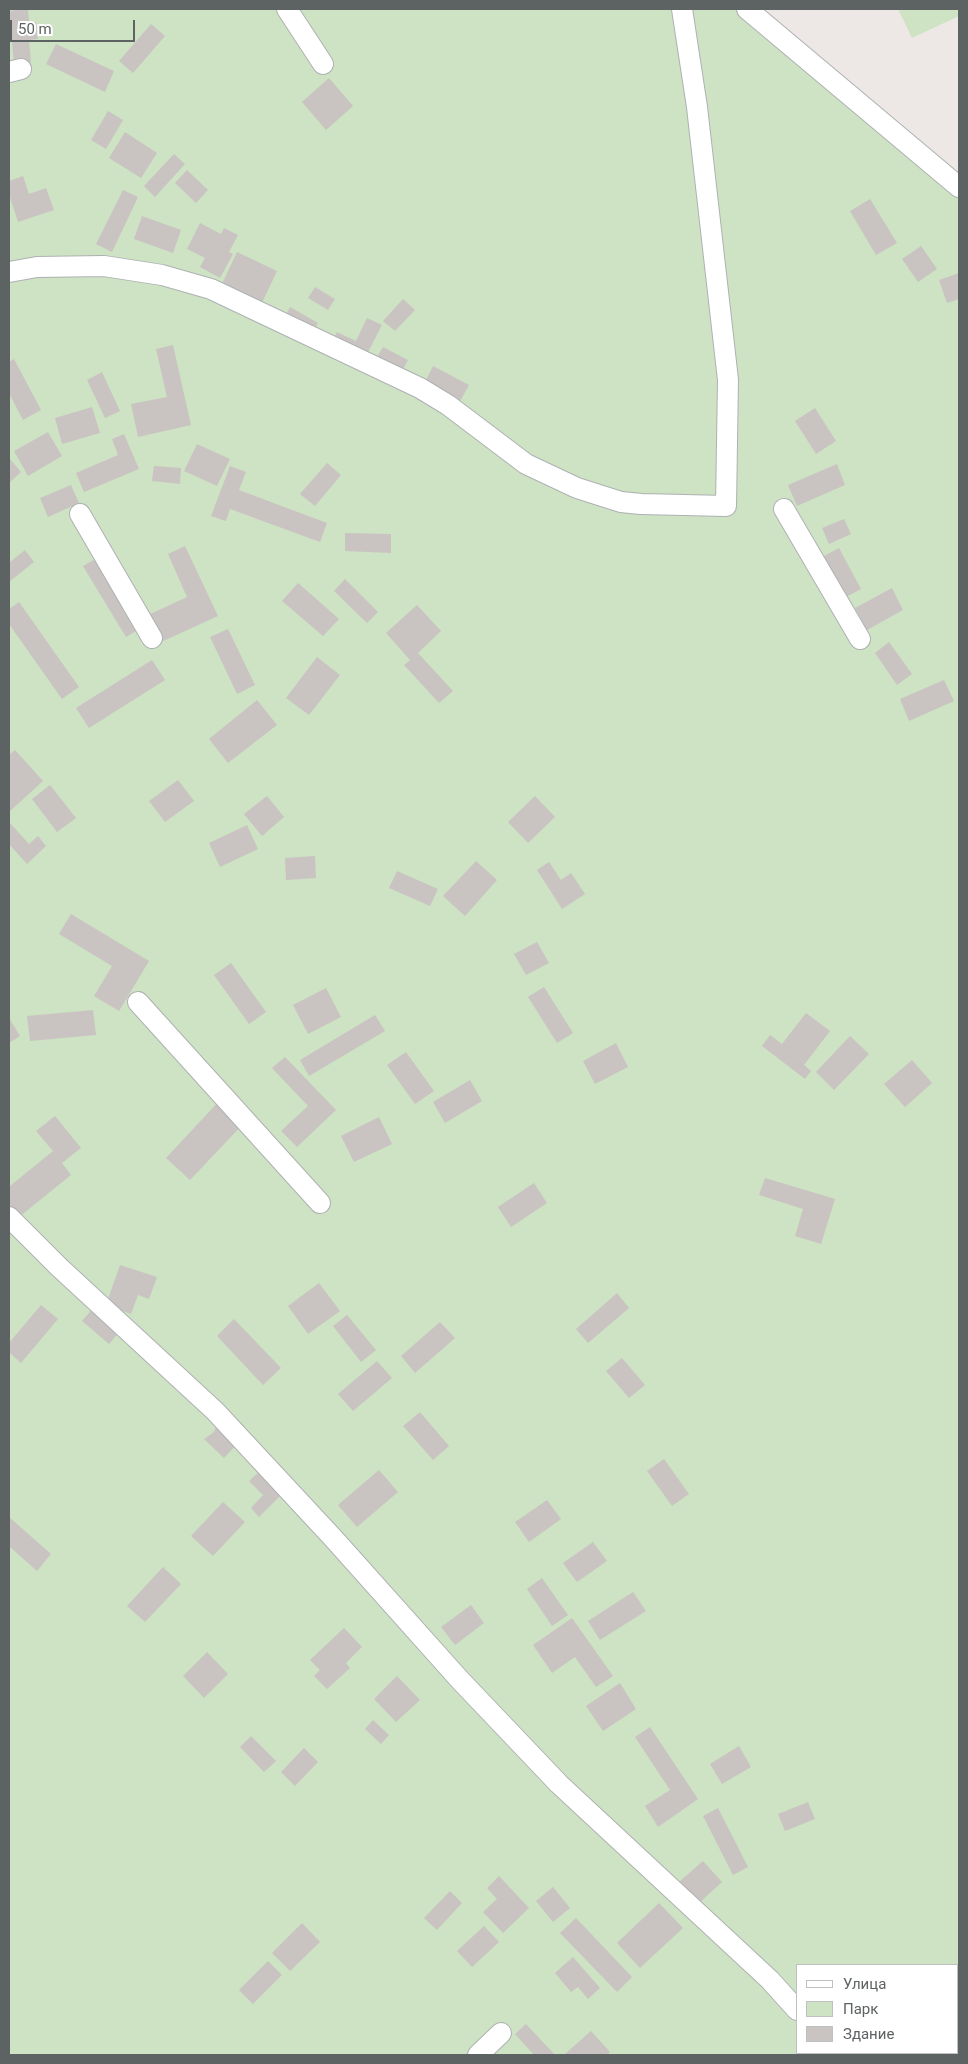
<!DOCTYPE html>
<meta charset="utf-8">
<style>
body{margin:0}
#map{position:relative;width:968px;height:2064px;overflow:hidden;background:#ede8e5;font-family:Roboto,sans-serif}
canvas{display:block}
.frame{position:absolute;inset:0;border:10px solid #5d6263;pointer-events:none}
.legend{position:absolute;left:796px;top:1964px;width:162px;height:90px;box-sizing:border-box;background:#fff;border:1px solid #bec0c1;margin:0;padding:6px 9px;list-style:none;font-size:15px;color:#5d6263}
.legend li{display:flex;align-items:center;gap:10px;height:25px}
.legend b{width:25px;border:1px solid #bec0c1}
.scale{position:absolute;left:10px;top:20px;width:125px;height:22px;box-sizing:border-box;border:2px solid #5d6263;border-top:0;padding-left:6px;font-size:15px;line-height:18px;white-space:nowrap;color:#5d6263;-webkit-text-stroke:4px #fff;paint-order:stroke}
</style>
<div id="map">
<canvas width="968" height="2064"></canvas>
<div class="frame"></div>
<ul class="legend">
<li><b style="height:6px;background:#fff"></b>Улица</li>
<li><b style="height:14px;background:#cee2c4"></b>Парк</li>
<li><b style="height:14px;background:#c9c4c1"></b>Здание</li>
</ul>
<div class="scale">50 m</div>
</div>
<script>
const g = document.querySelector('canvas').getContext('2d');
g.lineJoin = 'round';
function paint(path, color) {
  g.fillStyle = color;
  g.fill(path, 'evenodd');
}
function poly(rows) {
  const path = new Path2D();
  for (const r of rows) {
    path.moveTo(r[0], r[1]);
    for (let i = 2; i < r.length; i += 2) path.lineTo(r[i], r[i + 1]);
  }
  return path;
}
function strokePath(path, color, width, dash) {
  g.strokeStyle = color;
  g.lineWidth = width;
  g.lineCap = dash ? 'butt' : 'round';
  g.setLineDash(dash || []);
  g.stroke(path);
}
const green = poly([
 [9,9,751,9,959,192,959,2055,9,2055],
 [797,1965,957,1965,957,2053,797,2053],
 [898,9,959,9,959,16,912,38]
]);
const building = poly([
 [28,9,29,22,36,22,38,39,29,40,31,62,14,64,9,11],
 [151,24,165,36,133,73,119,61],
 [56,44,114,71,105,92,46,64],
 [329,78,353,106,326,130,302,102],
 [108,111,123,120,106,149,91,140],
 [125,132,157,153,141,178,109,158],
 [174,154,185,164,155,197,144,186],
 [187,170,208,190,196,203,175,183],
 [23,176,29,194,46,188,54,210,18,222,9,194,9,181],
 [123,190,138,197,112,252,96,244],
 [870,199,897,243,876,255,850,211],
 [142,216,181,230,173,253,134,239],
 [200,223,221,234,224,228,238,235,229,252,233,254,220,278,200,267,205,258,187,249],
 [921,246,937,269,918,282,902,259],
 [237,252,277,271,261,305,221,286],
 [959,273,959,299,947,303,939,280],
 [315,287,335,299,328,310,308,298],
 [403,299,415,310,395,331,383,321],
 [290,307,318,323,312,334,284,319],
 [367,318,382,325,365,358,332,342,337,332,356,341],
 [173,345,191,425,138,437,131,404,167,397,156,349],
 [383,347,408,360,401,373,376,359],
 [14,359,41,410,23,420,9,393,9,362],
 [433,366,469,385,459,403,424,384],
 [102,372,120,411,105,418,87,380],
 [92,407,100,433,62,444,55,418],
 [815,408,836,441,816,454,795,421],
 [48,432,62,456,28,476,14,451],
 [124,434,139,469,84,492,76,473,118,455,112,439],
 [197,444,230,459,217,486,184,471],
 [9,458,21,472,9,483],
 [327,463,341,475,315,506,300,494],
 [837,464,845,485,797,506,788,485],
 [154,466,181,468,180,484,152,481],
 [230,466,246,472,239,490,327,523,320,542,230,509,226,521,211,516],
 [71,485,79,503,48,517,40,498],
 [844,519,851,534,829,544,822,528],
 [345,533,391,534,391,553,345,551],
 [185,546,218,616,159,643,146,616,187,597,168,554],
 [839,548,861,589,846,597,824,556],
 [25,550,34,562,9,582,9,563],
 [99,557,141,628,126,637,83,566],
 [345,579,378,612,367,623,334,591],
 [298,583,339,619,323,636,282,601],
 [892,588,903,610,867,630,855,608],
 [19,602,79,687,62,699,9,624,9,609],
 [417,605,441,631,418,653,453,691,439,703,404,665,410,660,386,633],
 [228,629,255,685,237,694,210,637],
 [889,642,912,674,897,685,875,653],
 [317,657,340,675,309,715,286,698],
 [152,660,165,680,89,728,76,708],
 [944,680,954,701,909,721,900,699],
 [257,700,277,725,228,763,209,739],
 [15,750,43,781,9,812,9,755],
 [178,780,194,801,165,822,149,801],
 [50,785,76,818,57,832,32,799],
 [267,796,284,817,262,836,244,814],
 [535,796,555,817,528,843,508,822],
 [9,822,29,844,38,836,46,846,27,864,9,844],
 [247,825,258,849,220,867,209,843],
 [315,856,316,878,286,880,285,858],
 [476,861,497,880,465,916,443,896],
 [549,862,561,880,571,873,585,894,562,909,537,870],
 [397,871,438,889,430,906,389,888],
 [71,914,149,961,119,1011,94,996,112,966,59,934],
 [537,942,549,963,526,975,514,954],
 [231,963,266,1012,249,1024,214,975],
 [544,987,573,1033,557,1043,528,997],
 [326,988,341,1017,308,1034,293,1005],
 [93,1010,96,1035,30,1041,27,1016],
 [806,1013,830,1031,804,1065,811,1071,805,1079,762,1046,770,1035,782,1044],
 [375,1015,385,1031,309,1076,300,1060],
 [9,1018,20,1036,9,1043],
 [850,1036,869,1054,834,1090,816,1072],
 [616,1043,628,1067,595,1084,583,1061],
 [406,1052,434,1091,415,1104,387,1065],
 [285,1057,336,1110,297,1147,281,1131,308,1106,272,1068],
 [912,1060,932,1083,905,1107,884,1084],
 [470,1080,482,1101,445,1123,433,1102],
 [221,1099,245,1122,190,1180,166,1158],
 [55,1116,81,1148,62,1163,71,1175,19,1217,9,1205,9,1185,10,1186,53,1151,36,1131],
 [379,1117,392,1144,354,1162,341,1136],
 [765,1178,835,1199,821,1244,795,1236,803,1209,759,1195],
 [534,1183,547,1203,511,1227,498,1207],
 [120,1265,157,1277,149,1299,138,1295,131,1314,106,1305],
 [319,1283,340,1311,308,1334,288,1306],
 [617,1293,629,1308,588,1343,576,1329],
 [41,1305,58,1319,21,1363,9,1352,9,1343],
 [94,1307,121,1330,109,1344,82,1321],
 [347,1315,376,1350,361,1362,333,1326],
 [234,1319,281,1368,263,1385,217,1336],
 [440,1322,455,1338,415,1373,401,1356],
 [622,1358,645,1385,629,1398,606,1371],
 [377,1361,392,1378,353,1411,338,1394],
 [420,1412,449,1446,433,1460,403,1426],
 [216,1427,236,1445,224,1458,204,1439,214,1432],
 [664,1459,689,1494,672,1506,647,1471],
 [379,1470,398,1492,357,1527,338,1505],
 [259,1472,282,1494,259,1517,251,1508,263,1495,249,1481],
 [547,1500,561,1519,529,1542,515,1522],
 [223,1502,245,1522,213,1556,191,1536],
 [9,1517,51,1554,37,1571,9,1546],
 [593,1542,607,1561,577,1582,563,1563],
 [163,1567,181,1584,145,1622,127,1606],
 [542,1578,568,1615,552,1626,527,1589],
 [633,1592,646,1611,600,1640,588,1621],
 [471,1605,484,1623,455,1645,441,1627],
 [572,1618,613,1676,596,1687,575,1657,552,1673,533,1645],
 [344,1628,362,1647,346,1663,350,1668,327,1689,314,1676,320,1670,310,1660],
 [207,1652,228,1674,204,1698,183,1676],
 [397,1676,420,1700,396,1722,374,1699],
 [620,1683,636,1709,603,1731,586,1706],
 [373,1720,389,1735,381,1744,365,1729],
 [650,1727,698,1799,658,1827,645,1806,670,1790,635,1737],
 [251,1736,276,1761,264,1772,240,1747],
 [739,1746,751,1767,722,1784,710,1764],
 [304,1748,318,1762,295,1786,281,1772],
 [808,1802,815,1819,785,1831,778,1814],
 [718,1808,748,1867,733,1875,703,1816],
 [703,1861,722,1882,699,1903,680,1881],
 [499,1876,529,1908,503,1933,483,1912,497,1899,487,1888],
 [553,1887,570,1908,553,1922,536,1901],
 [450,1891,462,1903,437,1930,424,1918],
 [659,1903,683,1928,640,1968,617,1943],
 [576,1918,632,1977,617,1992,560,1933],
 [302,1923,320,1942,290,1971,272,1953],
 [484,1926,499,1942,472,1967,457,1951],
 [573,1957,600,1988,588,1999,578,1987,571,1992,555,1973],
 [268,1961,282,1975,253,2004,239,1990],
 [526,2024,555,2055,534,2055,515,2034],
 [591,2031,610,2052,607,2055,564,2055]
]);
const minor = poly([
 [287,9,323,64],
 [747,9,959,187],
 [9,72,21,69],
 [9,272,37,267,104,266,162,275,211,289,420,388,448,405,526,464,577,488,621,502,641,504,726,506,728,380,697,107,682,9],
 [784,509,860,639],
 [80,514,152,638],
 [138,1002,320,1203],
 [9,1217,59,1267,215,1411,334,1539,460,1680,559,1784,770,1980,797,2010],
 [831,2053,832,2055],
 [478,2055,501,2033]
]);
paint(green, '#cee2c4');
paint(building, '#c9c4c1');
strokePath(minor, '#aeb1b3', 22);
strokePath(minor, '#fff', 20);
</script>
